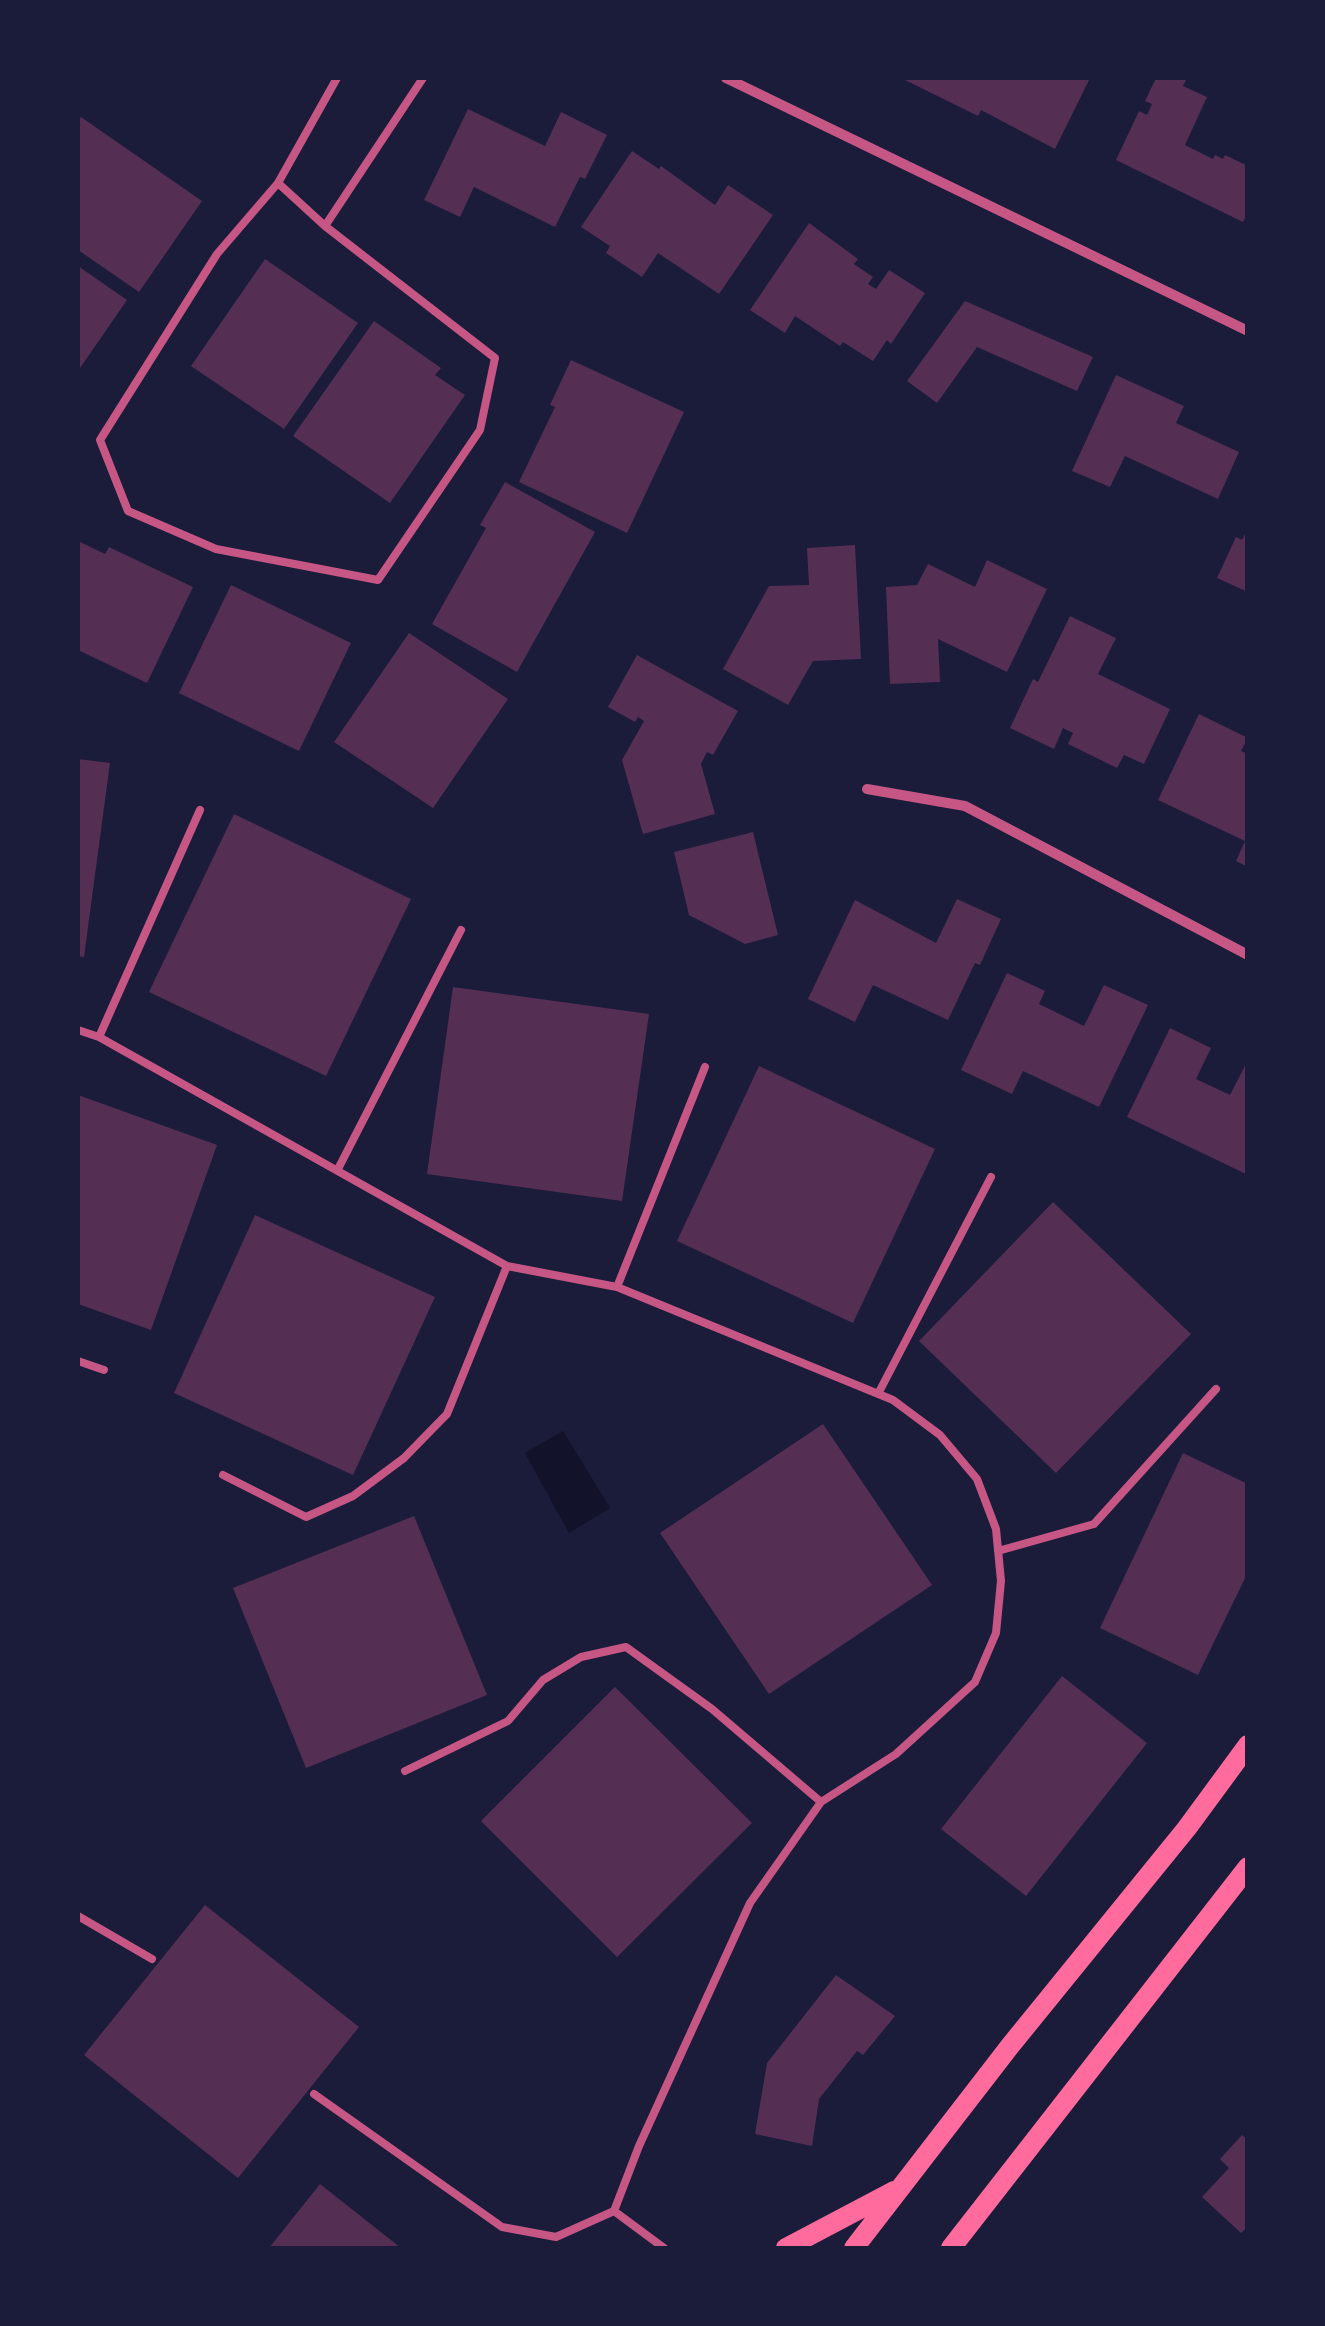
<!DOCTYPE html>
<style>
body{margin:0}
#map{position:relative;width:1325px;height:2326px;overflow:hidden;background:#1b1b3a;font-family:Roboto,sans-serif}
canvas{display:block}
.frame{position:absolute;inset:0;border:80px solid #1b1b3a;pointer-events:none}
</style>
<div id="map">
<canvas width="1325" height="2326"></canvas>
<div class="frame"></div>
</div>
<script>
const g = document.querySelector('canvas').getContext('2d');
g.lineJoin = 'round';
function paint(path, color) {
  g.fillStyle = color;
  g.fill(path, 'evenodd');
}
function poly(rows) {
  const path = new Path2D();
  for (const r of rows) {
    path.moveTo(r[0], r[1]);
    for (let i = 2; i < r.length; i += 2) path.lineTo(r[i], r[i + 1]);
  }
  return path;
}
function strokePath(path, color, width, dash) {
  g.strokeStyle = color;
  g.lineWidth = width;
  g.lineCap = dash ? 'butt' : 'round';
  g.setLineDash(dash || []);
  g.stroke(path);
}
const water = poly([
 [563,1431,610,1508,569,1533,525,1453]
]);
const building = poly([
 [906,78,1090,78,1055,149,981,110,978,116,905,80],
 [1156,78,1187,78,1183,86,1207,97,1185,145,1213,159,1215,155,1223,159,1225,155,1248,166,1248,212,1243,222,1116,160,1139,111,1147,115,1152,104,1145,101],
 [468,109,545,146,561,112,607,135,585,179,580,177,555,227,474,187,460,217,424,200],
 [81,117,202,201,139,292,78,250,78,122],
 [632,151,659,169,661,166,715,205,728,185,773,215,719,294,658,253,642,277,606,253,610,246,581,227],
 [809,223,858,259,854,264,873,277,868,284,876,289,889,270,925,293,891,344,887,340,873,361,843,342,840,346,795,316,785,333,750,310],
 [265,259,358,323,284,429,191,366],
 [78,266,127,300,78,371],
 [965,301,1093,357,1077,391,977,347,937,403,907,381],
 [374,321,441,368,435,375,465,395,390,503,293,436],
 [571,360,684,412,627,533,519,482,555,407,550,405],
 [1116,375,1184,406,1176,423,1239,452,1218,499,1125,456,1110,487,1072,471],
 [505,482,595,532,517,672,432,624,486,528,480,525],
 [1248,528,1248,592,1217,578,1236,537,1242,540],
 [78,541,105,554,109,547,193,587,147,683,78,650],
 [855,545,861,659,813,661,788,705,723,669,769,586,809,585,807,548],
 [987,560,1047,589,1007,672,938,639,940,682,890,684,886,587,917,585,928,564,975,587],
 [231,585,351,643,299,751,179,693],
 [1070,616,1116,638,1098,674,1170,709,1144,764,1124,755,1117,768,1068,744,1073,733,1063,728,1054,749,1010,728,1033,679,1038,682],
 [409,633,508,699,433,808,334,742],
 [637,655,738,711,713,755,707,752,701,764,715,814,643,834,622,760,644,721,638,717,635,722,608,707],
 [1199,714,1248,738,1241,751,1248,754,1248,867,1236,861,1245,841,1158,800],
 [78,759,110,763,84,957,78,956],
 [234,814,411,899,326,1076,149,992],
 [753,832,778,935,745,944,689,915,674,852],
 [957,899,1001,919,980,965,975,963,948,1020,873,985,855,1022,808,999,855,900,936,943],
 [1007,973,1045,991,1039,1004,1084,1026,1104,985,1148,1005,1099,1107,1023,1071,1012,1094,961,1070],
 [453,987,649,1014,622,1201,427,1174],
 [1170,1028,1211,1048,1196,1079,1230,1095,1248,1060,1248,1175,1127,1117],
 [759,1066,935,1149,853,1323,677,1241],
 [78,1095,217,1145,151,1330,78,1304],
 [1053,1202,1191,1334,1056,1473,919,1341],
 [255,1215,435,1297,353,1475,174,1393],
 [823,1424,932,1585,769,1694,660,1533],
 [1183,1453,1248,1484,1248,1572,1198,1675,1100,1628],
 [414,1516,487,1695,306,1768,233,1588],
 [1062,1676,1147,1743,1026,1896,941,1829],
 [615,1687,752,1823,617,1957,481,1821],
 [205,1905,359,2027,238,2178,84,2055],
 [836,1975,895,2016,863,2055,857,2051,819,2099,812,2146,755,2134,767,2063],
 [1242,2135,1248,2140,1248,2226,1241,2233,1202,2197,1229,2168,1220,2159],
 [320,2184,401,2248,269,2248]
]);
const service = poly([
 [278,183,325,226,495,358,480,430,378,580,216,549,128,511,100,440,217,254,278,183],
 [278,183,337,78],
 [325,226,423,78],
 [78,1030,99,1037,507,1266,617,1287,893,1400,940,1435,977,1479,996,1529,1001,1581,996,1633,975,1682,896,1754,821,1802,750,1903,639,2146,614,2211],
 [99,1037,200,810],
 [338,1169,461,930],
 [617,1287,705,1067],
 [78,1361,104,1370],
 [878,1394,991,1177],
 [223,1475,306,1517,353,1496,404,1458,447,1414,507,1266],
 [998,1551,1094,1524,1216,1389],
 [405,1771,508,1721,543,1680,581,1657,626,1647,712,1709,821,1802],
 [78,1916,152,1959],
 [314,2094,502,2227,556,2237,614,2211],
 [614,2211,664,2248]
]);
const minor = poly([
 [726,78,1248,331],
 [867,789,965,806,1248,955]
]);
const secondary = poly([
 [786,2248,894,2191],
 [854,2248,1010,2046,1187,1828,1248,1745],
 [951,2248,1248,1867]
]);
paint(water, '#12122b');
paint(building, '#542f53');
strokePath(service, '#c65784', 8);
strokePath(minor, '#c65784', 10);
strokePath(secondary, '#ff6b9d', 20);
</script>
